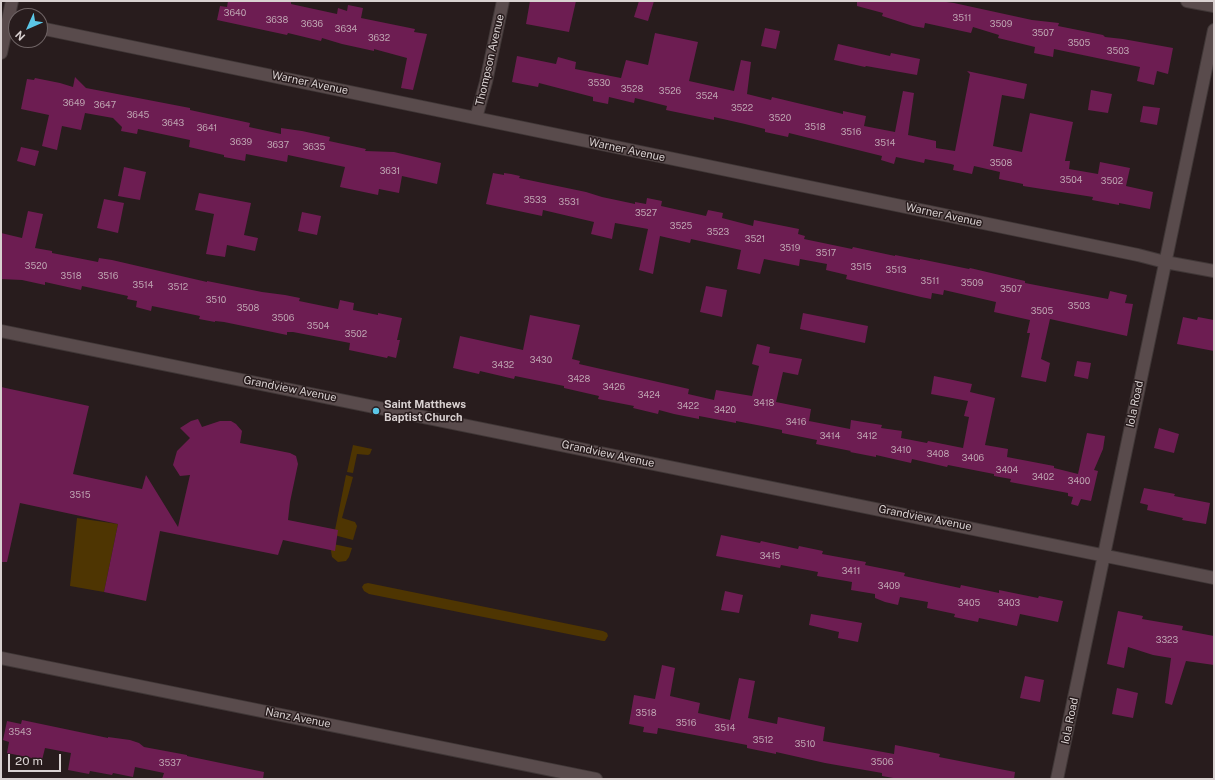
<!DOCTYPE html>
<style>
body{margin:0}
#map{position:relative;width:1215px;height:780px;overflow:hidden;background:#281c1d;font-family:"Public Sans",sans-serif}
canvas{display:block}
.frame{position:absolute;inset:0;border:2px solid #d9d1d1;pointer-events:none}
.north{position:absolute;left:8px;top:8px;width:40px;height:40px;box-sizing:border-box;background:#281c1d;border:1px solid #6f6465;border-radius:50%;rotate:225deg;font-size:11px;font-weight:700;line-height:16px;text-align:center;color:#d9d1d1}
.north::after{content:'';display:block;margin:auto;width:14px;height:18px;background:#5bc7e7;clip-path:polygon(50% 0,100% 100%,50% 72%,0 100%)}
.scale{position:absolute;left:8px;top:754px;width:53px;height:18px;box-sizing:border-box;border:2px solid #d9d1d1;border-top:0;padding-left:5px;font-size:12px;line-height:14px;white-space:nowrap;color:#d9d1d1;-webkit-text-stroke:3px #281c1d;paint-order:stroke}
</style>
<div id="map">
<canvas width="1215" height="780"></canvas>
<div class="frame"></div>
<div class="north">N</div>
<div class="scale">20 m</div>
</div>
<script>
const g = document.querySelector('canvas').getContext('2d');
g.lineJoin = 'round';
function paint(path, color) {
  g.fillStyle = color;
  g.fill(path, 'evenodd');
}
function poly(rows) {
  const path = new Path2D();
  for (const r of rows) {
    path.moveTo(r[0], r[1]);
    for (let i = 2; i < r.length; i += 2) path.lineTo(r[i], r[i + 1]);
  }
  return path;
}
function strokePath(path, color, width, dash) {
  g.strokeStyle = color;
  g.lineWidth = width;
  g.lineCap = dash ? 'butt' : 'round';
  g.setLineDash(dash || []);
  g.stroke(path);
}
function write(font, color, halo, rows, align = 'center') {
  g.font = font + ' "Public Sans",sans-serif';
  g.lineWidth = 3;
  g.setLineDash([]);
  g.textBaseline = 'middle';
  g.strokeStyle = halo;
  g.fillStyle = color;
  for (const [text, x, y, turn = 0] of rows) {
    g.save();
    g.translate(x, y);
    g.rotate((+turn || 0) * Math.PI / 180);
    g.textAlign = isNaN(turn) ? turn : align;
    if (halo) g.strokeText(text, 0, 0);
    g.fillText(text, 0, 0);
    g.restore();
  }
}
const green = poly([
 [353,445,372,449,370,454,368,455,357,454,353,473,347,472],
 [346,475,353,477,342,518,355,522,357,526,353,540,334,535],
 [77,518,118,524,104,592,70,586],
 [333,544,352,548,349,557,346,561,338,562,332,557,331,551],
 [368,583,603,631,607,633,608,636,605,641,603,641,369,594,364,591,362,587,364,584]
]);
const building = poly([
 [228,1,291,1,291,4,337,14,338,8,347,11,348,5,363,8,361,18,415,29,414,32,427,34,413,90,401,88,407,58,374,49,374,51,342,44,322,38,321,41,288,33,287,35,217,20,220,6,227,7],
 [530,1,576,1,569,32,526,24],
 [639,1,654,1,648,21,634,17],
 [857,1,939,1,954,3,1032,20,1059,23,1058,26,1103,35,1105,37,1123,39,1173,48,1168,74,1157,71,1154,85,1137,81,1140,67,1054,49,1053,57,1034,53,1035,47,998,38,999,35,973,27,971,33,925,23,924,28,913,26,882,16,883,13,857,6],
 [765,28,780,31,776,49,761,46],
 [655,33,698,42,689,81,734,91,741,60,751,62,747,94,771,100,772,97,843,114,843,111,866,116,864,126,895,132,903,91,914,93,908,135,936,141,936,148,955,151,970,74,967,71,1027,84,1024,99,1002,95,993,146,1022,152,1030,113,1073,122,1065,161,1070,161,1069,169,1098,174,1100,162,1130,168,1126,186,1153,192,1150,209,1119,203,1119,205,1092,200,1093,197,1023,186,1023,184,999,179,1000,172,974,166,972,174,953,170,954,165,951,164,925,159,924,163,896,157,894,164,881,160,882,156,789,133,788,137,765,132,765,129,745,124,714,117,714,120,666,110,667,106,635,98,634,103,609,97,608,104,593,101,593,97,539,83,538,87,512,82,517,56,556,64,558,57,576,62,575,69,621,78,626,60,648,65],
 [838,44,890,56,891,53,920,59,917,75,866,66,865,67,834,60],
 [75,77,86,88,190,108,190,110,250,123,249,127,281,134,281,128,302,131,330,137,329,141,366,149,365,151,394,152,441,163,437,184,402,176,399,193,379,189,378,195,340,187,345,167,288,155,287,162,246,154,245,161,224,157,224,155,189,147,190,140,138,129,137,134,121,131,122,127,113,118,85,113,81,130,62,126,57,150,42,146,49,115,21,109,27,79,34,80,35,78,60,83,73,87],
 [1091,90,1112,94,1108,113,1088,110],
 [1143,106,1160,108,1157,125,1140,122],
 [21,147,39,151,35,166,17,161],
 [124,167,146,172,140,200,118,196],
 [493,173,504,175,504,173,511,174,520,176,519,178,586,192,602,197,635,204,635,202,646,204,647,198,662,201,661,206,706,216,708,210,723,213,722,218,753,226,754,220,799,229,798,234,805,236,804,239,852,249,853,247,895,256,895,255,920,260,920,259,969,269,970,268,1025,281,1025,283,1056,289,1108,299,1110,291,1127,295,1125,303,1133,304,1127,336,1050,319,1041,359,1050,363,1046,382,1021,377,1030,333,1027,333,1030,320,994,312,996,302,944,290,943,295,932,293,931,299,921,297,846,279,847,275,826,270,827,264,800,259,799,266,764,259,760,274,737,269,741,250,691,239,690,243,660,236,653,274,639,270,648,229,615,223,612,239,591,234,594,222,543,210,542,216,486,204],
 [199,193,251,203,244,235,258,238,255,251,227,245,225,257,206,254,214,214,195,210],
 [104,199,124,203,118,233,97,228],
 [28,211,43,214,35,248,52,251,52,253,98,262,99,258,112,260,207,282,207,281,262,292,285,295,300,298,299,301,338,309,340,300,354,303,353,310,378,315,378,313,402,318,397,340,400,340,396,358,388,356,387,358,349,350,350,343,293,332,287,332,287,335,224,322,215,321,215,322,199,319,200,316,152,306,151,311,136,307,137,301,127,299,128,296,82,286,81,290,45,282,45,285,22,280,1,279,1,233,22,238],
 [302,212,321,216,317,235,298,231],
 [706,286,727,290,722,317,700,312],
 [803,313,868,326,865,343,800,329],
 [530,315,580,325,572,359,580,361,579,364,689,389,688,394,714,400,716,390,752,396,759,366,752,364,757,344,770,347,769,353,802,359,798,375,783,372,776,402,811,409,809,421,850,429,851,420,882,425,881,428,902,431,901,438,927,443,928,441,963,448,969,417,964,416,968,401,931,394,934,376,972,384,970,392,995,398,985,445,1008,449,1007,457,1054,466,1054,468,1078,474,1087,433,1105,436,1103,449,1094,470,1098,471,1091,501,1081,499,1078,506,1071,504,1073,497,1068,496,1068,493,1010,482,1011,479,994,476,994,474,948,465,947,467,912,459,911,463,876,455,876,457,850,452,851,451,816,444,817,440,782,433,782,430,762,426,736,421,736,423,699,416,699,419,674,414,659,410,658,414,633,408,634,406,598,399,599,396,564,388,564,386,515,376,514,379,480,371,479,374,453,368,460,336,523,350],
 [1183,317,1197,320,1198,317,1214,320,1214,351,1177,344],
 [1077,361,1091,363,1088,379,1074,376],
 [1,387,89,406,73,474,142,489,146,475,178,527,190,475,180,476,173,465,177,451,190,438,180,428,191,421,198,419,202,427,220,421,231,421,236,424,242,431,240,443,290,453,296,456,298,464,290,502,288,520,338,530,335,551,283,540,278,555,160,531,146,601,104,592,118,524,20,503,7,562,1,562],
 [1159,428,1179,434,1174,453,1154,448],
 [1144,488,1175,494,1174,496,1210,503,1206,524,1182,520,1183,518,1147,510,1148,505,1140,503],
 [721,535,760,543,761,541,798,549,799,546,823,551,822,554,866,562,865,565,905,573,904,576,960,588,961,585,999,593,999,590,1038,598,1039,596,1063,601,1058,622,1020,614,1017,626,979,618,978,622,954,617,955,614,927,608,928,602,900,597,898,605,885,602,875,598,875,594,851,590,852,582,817,576,818,572,781,565,780,568,716,556],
 [725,591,743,595,739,613,721,610],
 [1118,611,1143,616,1142,619,1183,626,1182,630,1214,636,1214,665,1186,661,1172,705,1165,703,1171,658,1153,655,1128,647,1124,668,1107,664],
 [811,614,862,623,858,642,838,638,839,632,809,625],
 [662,665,675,668,670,696,700,703,698,713,730,720,739,678,755,681,748,718,777,724,778,717,825,727,823,741,894,754,895,745,940,754,939,757,1015,772,1014,779,899,779,882,776,882,773,825,763,776,752,776,754,747,748,747,745,658,728,657,734,643,732,644,727,629,724,634,695,655,699],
 [1025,676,1044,680,1040,702,1020,698],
 [1117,688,1138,693,1133,718,1112,714],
 [22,720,108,738,108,737,130,740,139,743,144,747,187,755,187,756,264,772,263,779,162,779,164,773,135,767,133,777,113,773,112,775,90,771,89,774,68,770,71,753,45,748,42,760,7,753,9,742,3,740,7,721,21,724]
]);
const minor = poly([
 [1187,1,1214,6],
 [40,28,1138,255,1165,262,1214,271],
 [1,53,12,1],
 [476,118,486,82,503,1],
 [1,331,1214,578],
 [1,658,596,779],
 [1057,779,1214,30]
]);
const markers = [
 [376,411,4,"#5bc7e7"]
];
const numberNames = [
 ["3640",235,13],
 ["3511",962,18],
 ["3638",277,20],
 ["3636",312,24],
 ["3509",1001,24],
 ["3634",346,29],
 ["3507",1043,33],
 ["3632",379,38],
 ["3505",1079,43],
 ["3503",1118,51],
 ["3530",599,83],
 ["3528",632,89],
 ["3526",670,91],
 ["3524",707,96],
 ["3649",74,103],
 ["3647",105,105],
 ["3522",742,108],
 ["3645",138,115],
 ["3520",780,118],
 ["3643",173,123],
 ["3518",815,127],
 ["3641",207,128],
 ["3516",851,132],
 ["3639",241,142],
 ["3514",885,143],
 ["3637",278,145],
 ["3635",314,147],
 ["3508",1001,163],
 ["3631",390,171],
 ["3504",1071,180],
 ["3502",1112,181],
 ["3533",535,200],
 ["3531",569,202],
 ["3527",646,213],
 ["3525",681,226],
 ["3523",718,232],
 ["3521",755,239],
 ["3519",790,248],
 ["3517",826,253],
 ["3520",36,266],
 ["3515",861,267],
 ["3513",896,270],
 ["3518",71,276],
 ["3516",108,276],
 ["3511",930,281],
 ["3509",972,283],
 ["3514",143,285],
 ["3512",178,287],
 ["3507",1011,289],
 ["3510",216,300],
 ["3503",1079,306],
 ["3508",248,308],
 ["3505",1042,311],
 ["3506",283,318],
 ["3504",318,326],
 ["3502",356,334],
 ["3430",541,360],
 ["3432",503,365],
 ["3428",579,379],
 ["3426",614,387],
 ["3424",649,395],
 ["3418",764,403],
 ["3422",688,406],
 ["3420",725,410],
 ["3416",796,422],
 ["3414",830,436],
 ["3412",867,436],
 ["3410",901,450],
 ["3408",938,454],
 ["3406",973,458],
 ["3404",1007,470],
 ["3402",1043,477],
 ["3400",1079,481],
 ["3515",80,495],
 ["3415",770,556],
 ["3411",851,571],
 ["3409",889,586],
 ["3405",969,603],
 ["3403",1009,603],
 ["3323",1167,640],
 ["3518",646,713],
 ["3516",686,723],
 ["3514",725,728],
 ["3543",20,732],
 ["3512",763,740],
 ["3510",805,744],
 ["3506",882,762],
 ["3537",170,763]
];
const streetNames = [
 ["Thompson Avenue",490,60,-77],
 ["Warner Avenue",310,83,12],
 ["Warner Avenue",627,150,12],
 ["Warner Avenue",944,215,12],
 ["Grandview Avenue",290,389,11],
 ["Iola Road",1135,404,-78],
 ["Grandview Avenue",608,454,12],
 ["Grandview Avenue",925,518,11],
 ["Nanz Avenue",298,718,11],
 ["Iola Road",1070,721,-78]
];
const poiNames = [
 ["Saint Matthews",384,405],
 ["Baptist Church",384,418]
];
paint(green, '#4e3502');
paint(building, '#6d1d52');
strokePath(minor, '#403737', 14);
strokePath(minor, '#594b4c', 12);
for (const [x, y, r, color] of markers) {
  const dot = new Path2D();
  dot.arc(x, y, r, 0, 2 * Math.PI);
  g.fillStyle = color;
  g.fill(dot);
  strokePath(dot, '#281c1d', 1.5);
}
write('9px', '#bea4b1', null, numberNames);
write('11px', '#d9d1d1', '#281c1d', streetNames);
write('bold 11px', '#d9d1d1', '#281c1d', poiNames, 'left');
</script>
